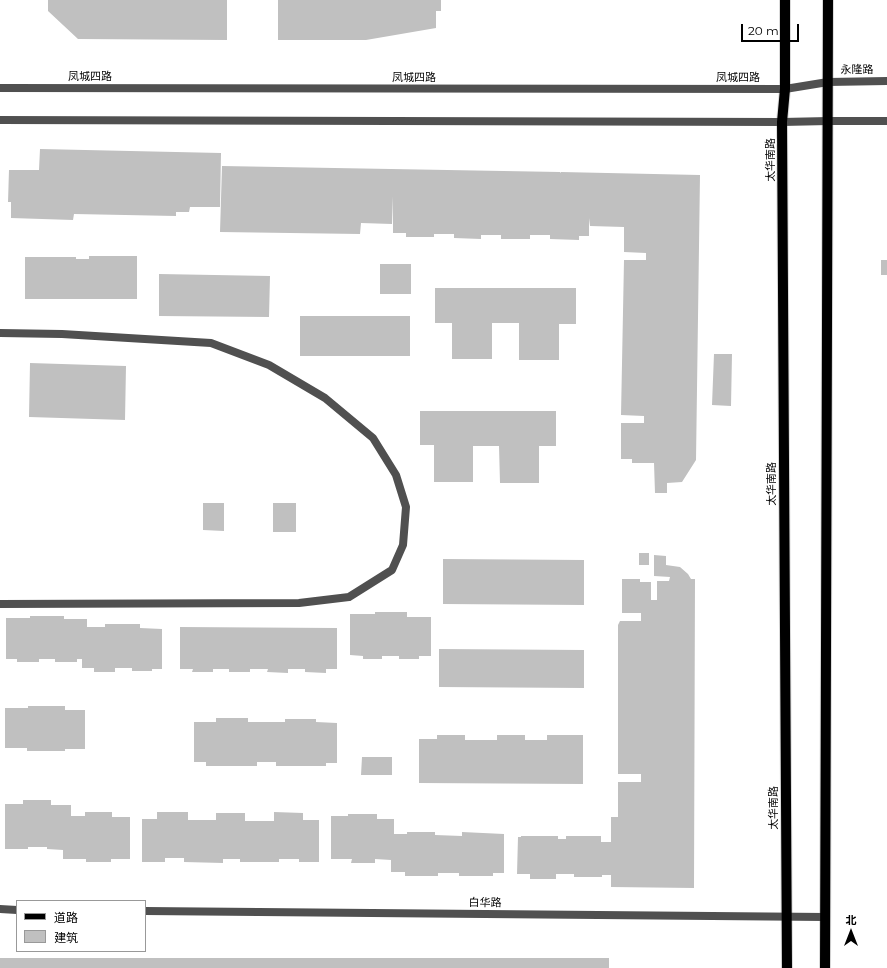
<!DOCTYPE html>
<meta charset="utf-8">
<style>
body{margin:0}
#map{position:relative;width:887px;height:968px;overflow:hidden;background:#fff;font-family:Montserrat,"Noto Sans SC",sans-serif}
canvas{display:block}
.legend{position:absolute;left:16px;top:900px;width:130px;height:52px;box-sizing:border-box;background:#fff;border:1px solid #999;margin:0;padding:5px 7px;list-style:none;font-size:12px;color:#000}
.legend li{display:flex;align-items:center;gap:8px;height:20px}
.legend b{width:20px;border:1px solid #999}
.north{position:absolute;left:831px;top:912px;width:40px;height:40px;-webkit-text-stroke:3px #fff;paint-order:stroke;rotate:0deg;font-size:11px;font-weight:700;line-height:16px;text-align:center;color:#000}
.north::after{content:'';display:block;margin:auto;width:14px;height:18px;background:#000;clip-path:polygon(50% 0,100% 100%,50% 72%,0 100%)}
.scale{position:absolute;left:741px;top:24px;width:58px;height:18px;box-sizing:border-box;border:2px solid #000;border-top:0;padding-left:5px;font-size:12px;line-height:14px;white-space:nowrap;color:#000;-webkit-text-stroke:3px #fff;paint-order:stroke}
</style>
<div id="map">
<canvas width="887" height="968"></canvas>
<ul class="legend">
<li><b style="height:5px;background:#000"></b>道路</li>
<li><b style="height:11px;background:#c0c0c0"></b>建筑</li>
</ul>
<div class="north">北</div>
<div class="scale">20 m</div>
</div>
<script>
const g = document.querySelector('canvas').getContext('2d');
g.lineJoin = 'round';
function paint(path, color) {
  g.fillStyle = color;
  g.fill(path, 'evenodd');
}
function poly(rows) {
  const path = new Path2D();
  for (const r of rows) {
    path.moveTo(r[0], r[1]);
    for (let i = 2; i < r.length; i += 2) path.lineTo(r[i], r[i + 1]);
  }
  return path;
}
function strokePath(path, color, width, dash) {
  g.strokeStyle = color;
  g.lineWidth = width;
  g.lineCap = dash ? 'butt' : 'round';
  g.setLineDash(dash || []);
  g.stroke(path);
}
function write(font, color, halo, rows, align = 'center') {
  g.font = font + ' Montserrat,"Noto Sans SC",sans-serif';
  g.lineWidth = 3;
  g.setLineDash([]);
  g.textBaseline = 'middle';
  g.strokeStyle = halo;
  g.fillStyle = color;
  for (const [text, x, y, turn = 0] of rows) {
    g.save();
    g.translate(x, y);
    g.rotate((+turn || 0) * Math.PI / 180);
    g.textAlign = isNaN(turn) ? turn : align;
    if (halo) g.strokeText(text, 0, 0);
    g.fillText(text, 0, 0);
    g.restore();
  }
}
const building = poly([
 [48,0,227,0,227,40,78,39,48,11],
 [278,0,441,0,441,11,436,11,436,28,366,40,278,40],
 [40,149,221,153,220,207,190,207,189,212,176,212,176,216,74,214,73,220,11,218,11,202,8,202,9,170,39,170],
 [222,166,560,172,560,173,561,172,700,175,696,460,682,482,667,483,667,493,655,493,654,463,632,463,632,459,621,459,621,423,644,423,644,416,621,415,624,260,646,260,646,253,624,252,624,227,590,226,589,218,589,236,579,236,579,240,550,239,550,235,530,235,530,239,501,239,501,235,481,235,481,239,454,238,454,234,434,234,434,237,406,237,406,233,393,233,393,196,392,224,361,223,360,234,220,232],
 [89,256,137,256,137,299,25,299,25,257,76,257,76,259,89,259],
 [881,260,887,260,887,275,881,275],
 [380,264,411,264,411,294,380,294],
 [159,274,270,276,269,317,159,316],
 [435,288,576,288,576,324,559,324,559,360,519,360,519,323,492,323,492,359,452,359,452,323,435,323],
 [300,316,410,316,410,356,300,356],
 [714,354,732,354,731,406,712,405],
 [30,363,126,366,125,420,29,417],
 [420,411,556,411,556,446,539,446,539,483,500,483,499,446,473,446,473,482,434,482,434,445,420,445],
 [203,503,224,503,224,531,203,530],
 [273,503,296,503,296,532,273,532],
 [639,553,649,553,649,565,639,565],
 [654,555,666,556,666,565,680,567,688,574,691,579,695,579,694,888,611,887,611,875,602,875,602,877,574,877,574,874,556,874,556,879,530,879,530,874,517,874,518,837,521,837,521,836,558,836,558,839,566,839,566,836,601,836,601,842,611,842,611,817,618,817,618,782,641,782,641,774,618,774,618,625,620,621,641,621,641,613,622,613,622,579,640,579,640,582,651,582,651,600,657,600,657,581,669,581,670,577,654,576],
 [443,559,584,560,584,605,443,604],
 [375,612,407,612,407,617,431,617,431,656,419,656,419,659,399,659,399,656,382,656,382,659,363,659,363,656,350,655,350,614,375,614],
 [30,616,64,616,64,619,87,619,87,627,105,627,105,624,140,624,140,628,162,629,162,669,152,669,152,671,132,671,132,668,115,668,115,672,94,672,94,668,82,668,82,659,77,659,77,662,55,662,55,659,39,659,39,662,17,662,17,659,6,659,6,618,30,618],
 [180,627,337,628,337,669,326,669,326,673,305,672,305,669,288,669,288,673,267,672,268,669,250,669,250,672,229,672,229,669,213,669,213,672,192,672,193,669,180,669],
 [439,649,584,650,584,688,439,687],
 [28,706,65,706,65,710,85,710,85,749,65,749,65,751,27,751,27,748,5,748,5,708,28,708],
 [216,718,248,718,248,722,285,722,285,719,316,719,316,722,337,723,337,763,326,763,326,766,276,766,276,762,257,762,257,766,206,766,206,762,194,762,194,722,216,722],
 [437,735,465,735,465,740,497,740,497,735,525,735,525,740,547,740,547,735,583,735,583,784,419,783,419,739,437,739],
 [362,757,392,757,392,775,361,775],
 [23,800,51,800,51,805,71,805,71,816,85,816,85,812,112,812,112,817,130,817,130,859,111,859,111,862,86,862,86,859,63,859,63,850,47,849,47,847,28,847,28,849,5,849,5,804,23,804],
 [157,812,188,812,188,820,216,820,216,813,245,813,245,821,274,821,274,812,303,813,303,820,319,820,319,862,299,862,299,859,279,859,279,862,240,862,240,859,223,859,223,863,184,862,184,858,165,858,165,862,142,862,142,819,157,819],
 [348,814,377,814,377,819,394,819,394,834,407,834,407,832,435,832,435,835,462,836,462,832,504,834,504,873,493,873,493,876,459,876,459,873,438,873,438,876,405,876,405,872,391,872,391,860,375,859,375,863,351,863,352,859,331,859,331,816,348,816],
 [0,958,609,958,609,968,0,968]
]);
const minor = poly([
 [0,333,62,334,211,343,269,365,325,398,373,438,396,475,406,507,403,545,392,570,349,597,299,603,0,604]
]);
const tertiary = poly([
 [0,88,785,89,828,82,887,81],
 [0,120,782,122,829,121,887,121],
 [0,909,17,910],
 [145,911,825,917]
]);
const primary = poly([
 [785,0,785,89,782,122,787,968],
 [825,968,828,0]
]);
const streetNames = [
 ["永隆路",857,70,-1],
 ["凤城四路",90,77],
 ["凤城四路",414,78],
 ["凤城四路",738,78],
 ["太华南路",771,160,-90],
 ["太华南路",772,484,-90],
 ["太华南路",774,808,-90],
 ["白华路",485,903,1]
];
paint(building, '#c0c0c0');
strokePath(primary, '#dbdbdb', 12);
strokePath(minor, '#505050', 8);
strokePath(tertiary, '#505050', 8);
strokePath(primary, '#000', 10);
write('11px', '#000', '#fff', streetNames);
</script>
